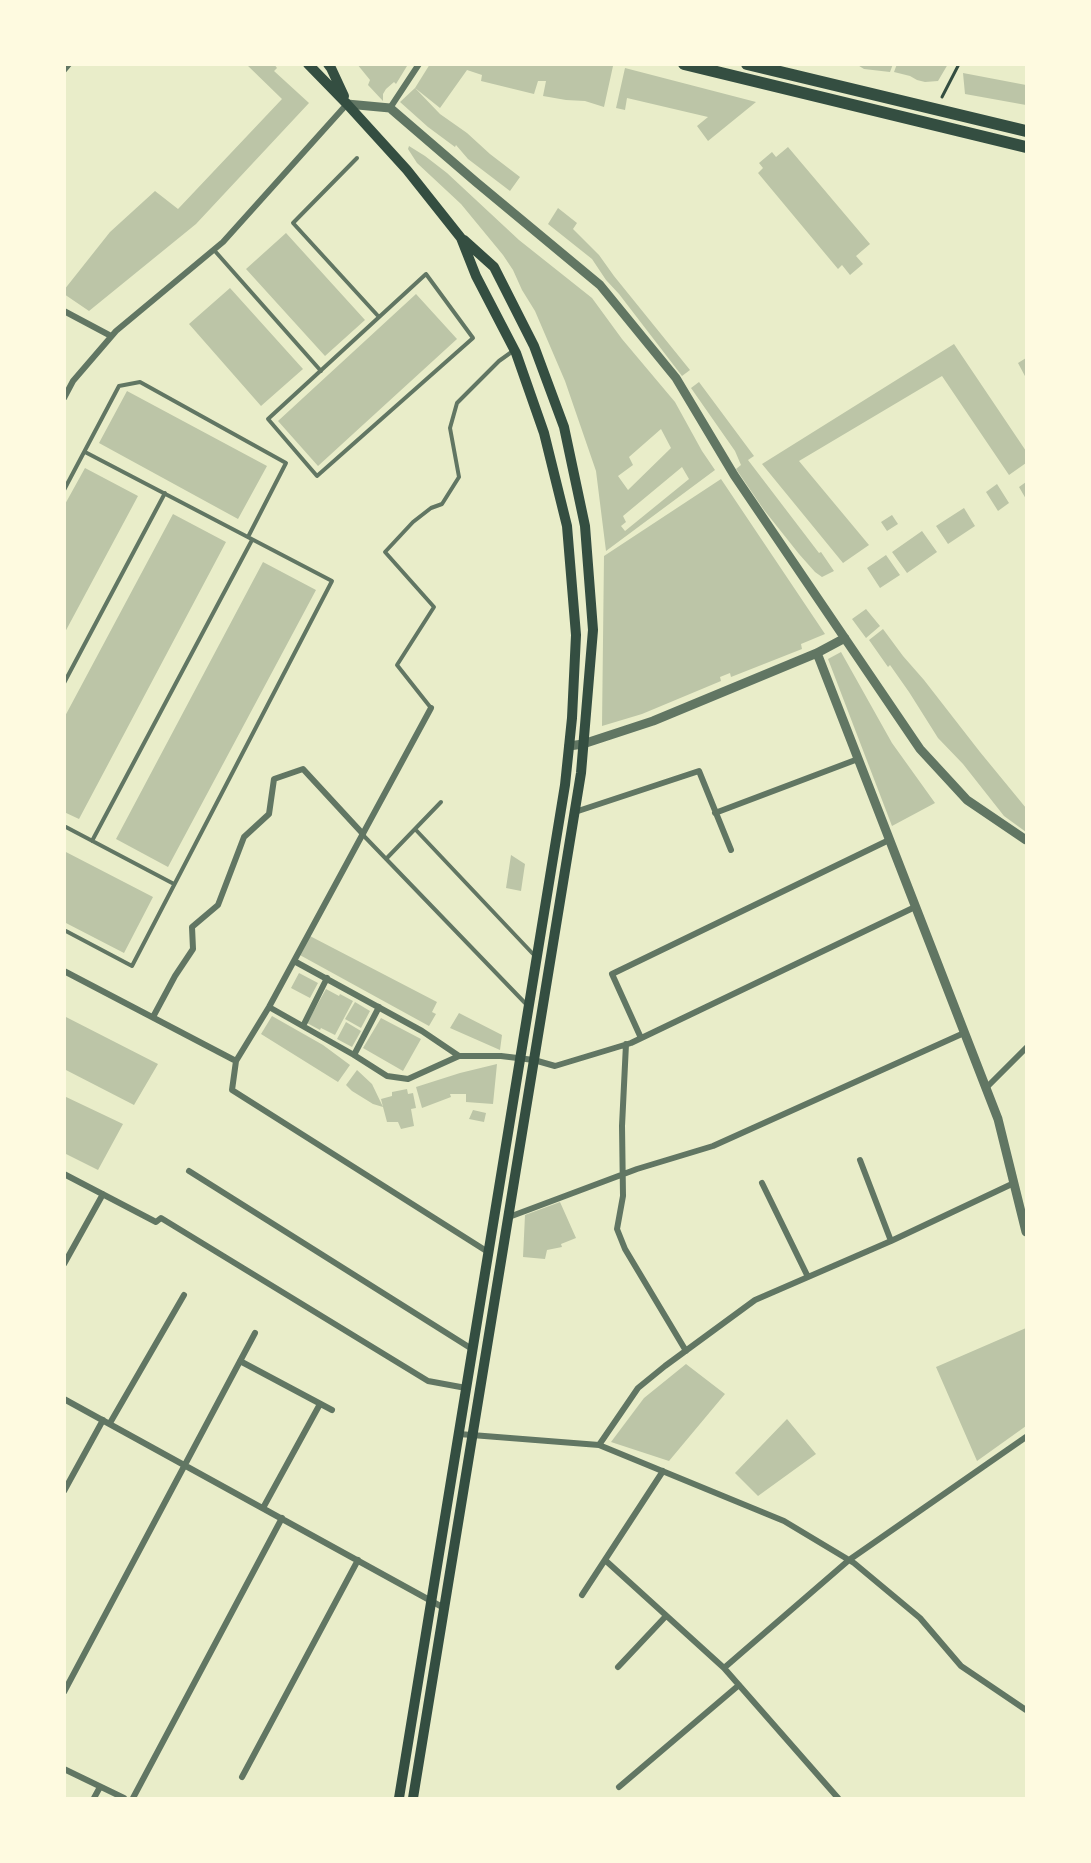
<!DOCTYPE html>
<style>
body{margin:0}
#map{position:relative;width:1091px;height:1863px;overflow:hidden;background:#e9edc9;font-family:Jost,sans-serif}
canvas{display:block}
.frame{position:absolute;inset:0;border:66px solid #fefae0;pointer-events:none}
</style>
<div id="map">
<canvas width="1091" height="1863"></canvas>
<div class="frame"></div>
</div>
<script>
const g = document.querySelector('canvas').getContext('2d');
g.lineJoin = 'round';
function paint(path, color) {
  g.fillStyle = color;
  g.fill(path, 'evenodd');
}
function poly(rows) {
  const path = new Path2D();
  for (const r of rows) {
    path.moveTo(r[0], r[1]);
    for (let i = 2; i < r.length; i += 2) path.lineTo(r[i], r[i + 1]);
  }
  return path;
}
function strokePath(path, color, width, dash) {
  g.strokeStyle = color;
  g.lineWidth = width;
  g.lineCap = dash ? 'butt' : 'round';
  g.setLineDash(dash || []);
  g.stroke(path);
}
const building = poly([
 [246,64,274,64,277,68,274,71,309,103,196,224,89,311,64,294,64,290,110,232,155,191,178,209,282,99],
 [357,64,405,64,407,66,396,84,394,82,386,89,383,94,383,101,368,85,370,80],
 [430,64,607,64,613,66,604,107,585,101,566,100,543,96,546,81,538,81,534,94,481,81,482,75,467,70,440,108,415,88],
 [856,64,893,64,890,72,864,69],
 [897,64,948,64,938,81,925,82,917,80,910,76,894,72],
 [625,68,756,102,708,141,697,126,708,117,627,98,625,110,616,108],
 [963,73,1026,85,1026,105,965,94],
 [415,88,440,114,467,133,490,154,520,177,510,191,468,159,456,145,455,147,428,127,400,102],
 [409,146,425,156,447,173,519,240,592,298,622,339,675,402,702,451,715,470,606,551,596,471,565,381,535,311,522,290,513,270,503,255,461,204,417,163,408,149],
 [661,429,671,448,628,490,618,476,633,465,629,457],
 [682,467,689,479,625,531,621,526,626,522,623,516],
 [788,147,870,244,856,256,863,264,850,275,842,265,838,269,758,173,763,168,759,163,772,152,776,157],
 [558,208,577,223,573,229,599,255,614,276,690,370,682,376,619,294,606,280,592,259,548,224],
 [286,233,365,320,325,356,246,269],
 [230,288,303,369,261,406,189,324],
 [416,294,457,339,318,466,278,421],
 [954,344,1026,451,1026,463,1009,475,942,376,799,461,869,545,843,563,762,464],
 [1026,358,1026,378,1018,363],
 [699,382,754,456,748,460,819,553,821,552,834,571,822,577,815,572,799,554,764,510,736,469,741,465,735,451,691,388],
 [127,391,267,466,238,519,99,443],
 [85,468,138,496,64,634,64,506],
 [721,479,825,634,801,644,802,649,731,677,730,673,720,677,721,681,642,714,602,726,604,556],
 [1026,482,1026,499,1019,487],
 [997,484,1009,503,998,511,986,492],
 [964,508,975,526,948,544,936,526],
 [173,514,226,542,79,819,64,812,64,718],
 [892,515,898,524,887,531,881,522],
 [922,531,937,552,907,573,892,552],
 [886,555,900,575,880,588,867,568],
 [263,562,316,590,168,867,116,839],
 [866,609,880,626,866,638,852,619],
 [883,629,903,656,924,680,980,752,1026,808,1026,832,1004,816,963,764,938,738,909,692,890,665,888,667,869,640],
 [841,652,892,743,935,803,892,826,828,659],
 [64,851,153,897,124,953,64,922],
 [511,855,525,864,521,891,506,888],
 [308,935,437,1002,432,1012,436,1014,429,1026,298,954],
 [299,973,318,983,310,998,291,988],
 [326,989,339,996,340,994,353,1001,335,1035,321,1028,320,1030,307,1023],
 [355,1002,370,1011,361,1028,345,1019],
 [459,1013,502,1035,500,1050,450,1028],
 [64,1016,158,1064,134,1105,64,1069],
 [272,1016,323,1045,350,1065,338,1082,261,1034],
 [381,1018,421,1039,403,1071,363,1048],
 [346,1022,361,1031,352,1047,337,1039],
 [497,1064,493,1104,466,1102,466,1094,450,1094,451,1097,422,1108,416,1087,460,1073],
 [357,1070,372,1084,383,1107,381,1099,392,1096,392,1092,407,1089,408,1094,413,1093,416,1108,411,1109,414,1126,401,1129,398,1122,387,1122,383,1107,373,1104,352,1091,346,1085],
 [64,1096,123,1124,98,1170,64,1153],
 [473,1110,486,1113,484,1122,469,1119],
 [560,1202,576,1238,561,1244,562,1247,547,1250,545,1259,523,1257,525,1215],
 [1026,1328,1026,1426,977,1461,936,1367],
 [686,1364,725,1394,669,1461,611,1442,644,1398],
 [787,1419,816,1454,758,1496,735,1473]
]);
const path = poly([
 [942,97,959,64]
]);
const service = poly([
 [357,158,293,223,379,317],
 [214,250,321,371],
 [426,274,473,338,317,476,268,419,426,274],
 [64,490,119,386,140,382,286,463,248,537],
 [64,683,165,493],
 [431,708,397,665,434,607,385,552,413,522,431,508,442,504,459,477,450,428,457,403,499,361,513,351],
 [64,826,174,884],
 [415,829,534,955],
 [363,835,526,1004],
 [92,841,252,540],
 [386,859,441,802],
 [64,930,132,966,332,581,85,452]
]);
const minor = poly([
 [64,70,69,64],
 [390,108,419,64],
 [64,311,111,336],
 [64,398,73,381,116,331,223,242,347,104],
 [431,708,269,1007,236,1061,232,1090,488,1252],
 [575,812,699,771,731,850],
 [715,813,858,759],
 [294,961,422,1031,459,1056],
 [64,971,236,1061],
 [269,1007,354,1055,387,1076,408,1079,459,1056,501,1056,534,1060,555,1066,631,1043,915,907],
 [153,1017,175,976,193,949,192,927,218,905,244,837,269,814,274,779,303,769,363,834],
 [303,1026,327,978],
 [641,1038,612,974,889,840],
 [626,1044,622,1126,623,1196,617,1229,625,1249,686,1351],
 [354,1055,379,1007],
 [986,1088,1026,1048],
 [860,1160,891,1241],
 [189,1171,472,1349],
 [64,1174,156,1222,161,1218,428,1381,466,1388],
 [762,1183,808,1277],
 [509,1217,637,1169,713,1146,964,1033],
 [64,1264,103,1194],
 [240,1361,332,1410],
 [64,1399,444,1608],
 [110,1423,184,1295],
 [459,1434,599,1445,784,1521,854,1563,920,1618,961,1666,1026,1710],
 [599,1445,638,1388,665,1366,755,1300,891,1241,1014,1183],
 [64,1491,103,1420],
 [263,1508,320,1404],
 [605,1560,724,1668,838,1798],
 [582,1595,663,1471],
 [618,1667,666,1616],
 [724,1668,849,1560,1026,1437],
 [64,1692,255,1333],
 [64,1769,124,1798],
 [242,1777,358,1560],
 [619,1787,739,1685],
 [94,1798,100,1787],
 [133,1798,282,1518]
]);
const tertiary = poly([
 [347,104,390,108,476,182,600,285,676,378,734,475,920,749,967,800,1026,840],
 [817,653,998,1119,1026,1232],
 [569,746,583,744,653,721,817,653,845,638]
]);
const secondary = poly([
 [308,64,347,104,407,170,461,238,476,276,516,353,544,433,567,526,576,635,572,718,565,785,399,1798],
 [328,64,331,68,344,96],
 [413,1798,581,773,593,630,585,526,564,427,534,346,494,267,464,240]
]);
const primary = poly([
 [684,64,1026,147],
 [747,64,1026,131]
]);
paint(building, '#bcc5a7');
strokePath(path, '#344e41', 3);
strokePath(service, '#617663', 4);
strokePath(minor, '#617663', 6);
strokePath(tertiary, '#617663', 9);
strokePath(secondary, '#344e41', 10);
strokePath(primary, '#344e41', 12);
</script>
